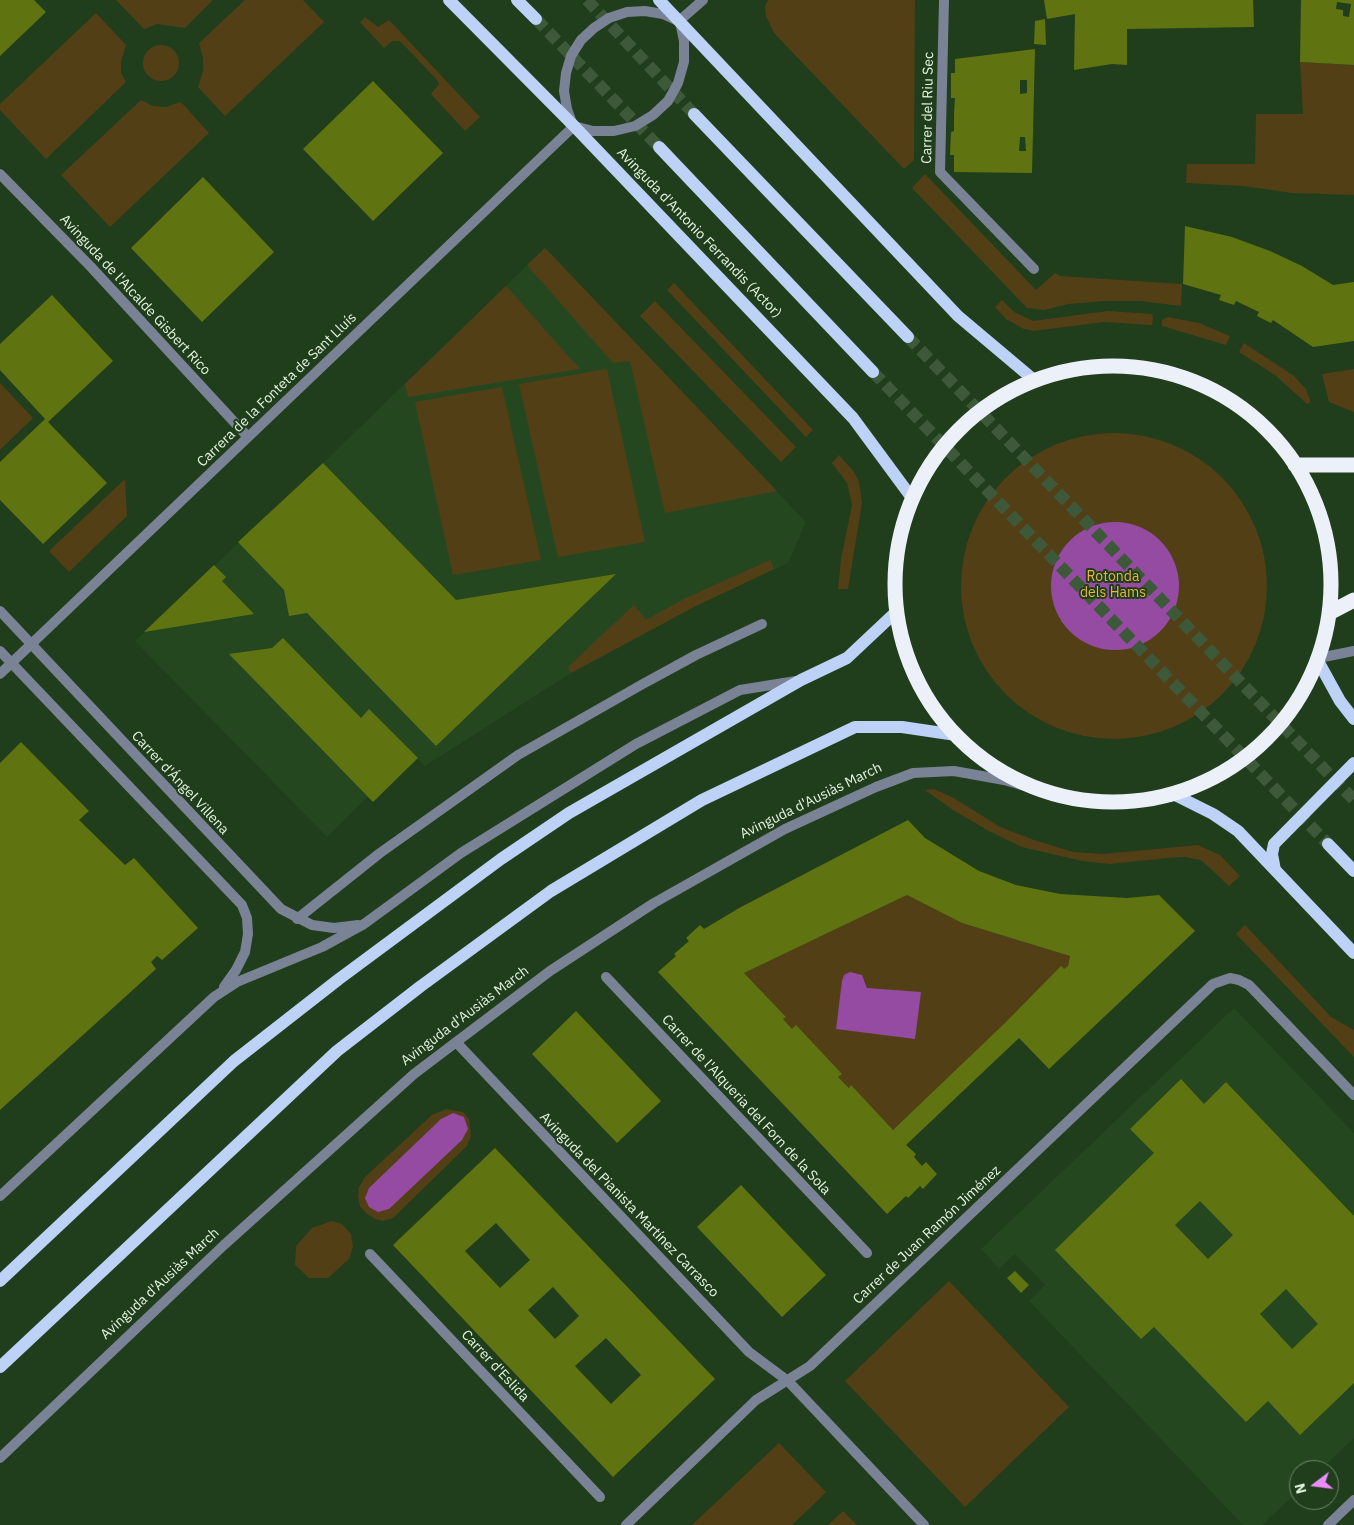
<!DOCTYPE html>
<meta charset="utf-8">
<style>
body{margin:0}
#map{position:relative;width:1354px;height:1525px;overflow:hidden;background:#203d1c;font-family:"IBM Plex Sans",sans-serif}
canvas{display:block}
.north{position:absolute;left:1289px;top:1460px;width:50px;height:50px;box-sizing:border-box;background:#203d1c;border:1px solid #6e876b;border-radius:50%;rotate:255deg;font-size:14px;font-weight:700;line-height:20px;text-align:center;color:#e4f5e1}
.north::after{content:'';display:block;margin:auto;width:18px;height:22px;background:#eb8dfc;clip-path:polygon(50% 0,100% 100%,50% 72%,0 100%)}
</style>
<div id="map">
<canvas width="1354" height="1525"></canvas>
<div class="north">N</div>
</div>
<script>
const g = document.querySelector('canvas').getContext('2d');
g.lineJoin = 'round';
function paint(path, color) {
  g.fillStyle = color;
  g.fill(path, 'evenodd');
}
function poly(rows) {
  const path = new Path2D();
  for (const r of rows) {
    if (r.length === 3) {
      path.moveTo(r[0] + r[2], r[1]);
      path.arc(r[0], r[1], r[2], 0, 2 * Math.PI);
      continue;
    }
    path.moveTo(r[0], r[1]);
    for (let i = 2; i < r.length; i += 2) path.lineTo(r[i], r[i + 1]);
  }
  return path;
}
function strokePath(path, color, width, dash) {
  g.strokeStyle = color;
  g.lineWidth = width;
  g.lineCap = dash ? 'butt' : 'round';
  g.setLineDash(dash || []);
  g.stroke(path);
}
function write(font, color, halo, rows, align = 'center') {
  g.font = font + ' "IBM Plex Sans",sans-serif';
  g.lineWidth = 4;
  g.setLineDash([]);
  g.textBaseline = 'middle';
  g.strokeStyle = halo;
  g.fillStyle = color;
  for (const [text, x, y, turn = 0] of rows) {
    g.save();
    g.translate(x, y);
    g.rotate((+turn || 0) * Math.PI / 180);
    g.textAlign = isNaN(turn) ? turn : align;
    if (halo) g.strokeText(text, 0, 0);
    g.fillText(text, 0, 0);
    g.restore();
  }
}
const built = poly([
 [545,248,806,522,788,563,694,607,571,673,425,766,417,758,373,802,367,797,327,837,135,641,323,463],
 [1234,1008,1354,1133,1354,1438,1320,1470,1299,1470,1299,1490,1262,1525,1243,1525,1029,1301,1045,1285,1015,1254,999,1269,981,1249]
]);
const green = poly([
 [116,0,213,0,185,28,157,24,144,29],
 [245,0,303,0,324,22,225,116,198,87,203,71,203,58,199,43],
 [768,0,915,0,914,160,904,169,774,33,766,16,765,6],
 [96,13,126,45,121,61,121,73,126,82,46,159,0,110,0,104],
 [365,17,378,27,389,20,480,117,465,131,431,94,439,84,437,80,400,41,392,41,384,48,360,22],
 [161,63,18],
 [1300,62,1354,65,1354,195,1292,193,1244,186,1186,183,1187,164,1255,164,1256,114,1303,114],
 [141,100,153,106,166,107,181,102,209,133,110,227,61,175],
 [925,174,1036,290,1055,273,1060,276,1182,284,1181,306,1140,301,1105,301,1068,304,1044,310,1027,308,912,188],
 [545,248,777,491,665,513,630,361,613,363,527,265],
 [674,283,813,430,806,437,667,290],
 [506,286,580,369,408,397,405,384],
 [1002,300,1014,312,1033,321,1108,311,1152,314,1153,319,1152,325,1104,322,1034,331,1024,329,1006,319,995,307],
 [655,301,796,447,781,462,640,316],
 [1168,317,1199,323,1230,336,1226,345,1162,326,1162,320],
 [1244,343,1294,376,1306,389,1311,402,1307,404,1275,375,1239,352],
 [607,369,645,542,558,557,519,384],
 [1354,369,1354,412,1329,402,1322,374],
 [0,383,33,418,0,450],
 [502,387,541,560,453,575,415,402],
 [1114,586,153],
 [839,455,854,472,859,482,862,503,848,589,838,589,841,559,852,505,847,483,832,463],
 [125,479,127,516,69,572,49,551],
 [770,560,774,569,694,607,571,673,568,667,634,605,646,620,684,599],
 [934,789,954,798,1000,827,1034,840,1073,852,1104,854,1198,845,1220,855,1240,876,1229,886,1201,860,1185,857,1167,858,1110,864,1082,861,1022,847,987,830,953,810,925,790],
 [907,895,962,923,1070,956,1068,966,893,1130,851,1086,849,1088,838,1077,841,1074,792,1029,783,1019,786,1017,744,973],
 [844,975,865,981,867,988,836,1029],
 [1245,925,1331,1017,1354,1030,1354,1057,1236,934],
 [446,1109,463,1112,469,1119,471,1136,467,1146,393,1218,383,1221,375,1219,366,1213,360,1206,358,1197,359,1187,365,1177,432,1115],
 [332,1221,342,1224,351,1234,353,1247,349,1259,328,1278,309,1278,295,1265,296,1246,312,1228],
 [949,1281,1069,1407,965,1507,845,1381],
 [779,1443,826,1492,811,1507,792,1525,692,1525],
 [843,1511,857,1525,828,1525]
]);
const water = poly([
 [1115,586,64],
 [850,972,862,975,867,988,921,992,915,1039,836,1029,842,981,844,975],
 [453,1113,464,1117,468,1129,462,1140,389,1209,378,1212,369,1207,365,1198,369,1188,441,1119]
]);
const building = poly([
 [0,0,34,0,46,12,0,56],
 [1044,0,1253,0,1254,27,1127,29,1127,65,1112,64,1074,70,1075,14,1047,19],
 [1301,0,1354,0,1354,65,1300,62],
 [1337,2,1351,4,1349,17,1343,16,1343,10,1336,9],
 [1045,19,1046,45,1034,44,1035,21],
 [1035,49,1032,173,954,172,954,155,950,155,951,132,954,131,954,114,955,98,951,98,951,73,955,73,955,59],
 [1020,80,1027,80,1027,93,1020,94],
 [1020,137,1025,137,1026,151,1019,151],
 [373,81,443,153,373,221,303,149],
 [203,177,274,252,202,322,131,248],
 [1185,226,1232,237,1270,251,1302,266,1333,285,1354,282,1354,341,1313,347,1273,320,1271,323,1257,316,1259,312,1236,301,1234,305,1219,300,1221,295,1183,284],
 [52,295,113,361,48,422,107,483,43,544,0,500,0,462,45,419,0,370,0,344],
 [323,463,456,600,616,574,436,746,307,613,289,616,284,590,238,542],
 [214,565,226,577,222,581,254,614,144,632],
 [283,638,361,718,369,709,418,758,373,802,229,654,272,648],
 [21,742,89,811,79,820,125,865,134,858,198,928,162,960,157,956,151,962,156,969,0,1110,0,763],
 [908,820,925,838,979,871,1016,885,1060,894,1127,898,1159,895,1195,931,1049,1069,1019,1038,906,1145,916,1154,914,1157,922,1166,926,1162,937,1174,923,1189,920,1186,908,1198,906,1196,887,1214,658,972,676,956,674,954,689,941,686,938,700,925,704,929,741,907],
 [907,895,962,923,1070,956,1068,966,1064,969,1061,966,1005,1023,893,1130,851,1085,849,1088,838,1077,842,1074,796,1025,792,1029,783,1019,786,1017,744,973],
 [576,1011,661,1101,617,1143,532,1054],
 [1181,1079,1204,1104,1226,1082,1354,1216,1354,1383,1300,1435,1268,1401,1246,1422,1154,1327,1141,1339,1055,1250,1154,1153,1130,1129],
 [1200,1201,1233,1235,1208,1259,1175,1225],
 [1286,1289,1318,1324,1292,1349,1260,1314],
 [495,1148,715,1379,613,1477,393,1245],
 [496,1223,530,1260,500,1288,465,1251],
 [553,1287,579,1316,555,1339,528,1310],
 [606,1338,641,1375,611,1404,575,1366],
 [741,1185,826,1275,782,1317,697,1227],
 [1015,1271,1029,1285,1021,1293,1007,1278]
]);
const primaryTunnel = poly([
 [587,0,694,114],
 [536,19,659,147],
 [908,337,1354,800],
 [873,372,1328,844]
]);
const lane = poly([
 [297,919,380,853,518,755,641,685,696,655,762,624]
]);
const street = poly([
 [944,0,940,172,1034,269],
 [679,21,703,0],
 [572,123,567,109,564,91,566,73,571,56,581,40,594,28,609,18,627,12,645,11,663,14,676,20],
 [574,126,593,131,614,131,635,126,653,115,668,101,678,83,684,62,684,41,680,22],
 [0,174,91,267,248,437],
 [0,611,281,909,312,925,334,928,358,925],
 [0,651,242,905,247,918,248,934,245,952,236,970,224,987],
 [1319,658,1354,651],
 [0,674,574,126],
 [606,977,867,1253],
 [456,1042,749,1352,788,1381,924,1525],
 [0,1196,214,997,237,982,322,947,364,924,461,853,636,744,740,690,796,681],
 [370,1254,600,1497],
 [0,1458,224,1245,414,1074,550,971,654,903,785,829,876,787,913,773,954,771,1004,780,1042,791],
 [626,1525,756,1400,810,1366,1213,984,1230,978,1239,980,1249,985,1354,1095],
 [1328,1525,1354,1500]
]);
const primary = poly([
 [449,0,574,126,853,418,912,498],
 [517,0,536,19],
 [659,0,958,316,1034,380],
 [694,114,908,337],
 [659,147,873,372],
 [1318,661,1340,701,1354,719],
 [1173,794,1213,814,1238,831,1354,953],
 [1328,844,1354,871],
 [1275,870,1272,854,1274,844,1354,763],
 [0,1281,234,1061,339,979,501,859,569,813,801,680,847,658,897,611],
 [0,1367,337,1051,421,986,551,891,702,800,855,727,902,727,956,735]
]);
const highway = poly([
 [1113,584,218],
 [1295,465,1354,465],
 [1329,613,1354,600]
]);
const streetNames = [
 ["Carrer del Riu Sec",928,108,-89],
 ["Avinguda d'Antonio Ferrandis (Actor)",699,233,46],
 ["Avinguda de l'Alcalde Gisbert Rico",135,295,47],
 ["Carrera de la Fonteta de Sant Lluís",277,390,-44],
 ["Carrer d'Ángel Villena",180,783,47],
 ["Avinguda d'Ausiàs March",811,801,-26],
 ["Avinguda d'Ausiàs March",465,1016,-37],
 ["Carrer de l'Alqueria del Forn de la Sola",746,1105,47],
 ["Avinguda del Pianista Martínez Carrasco",629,1205,46],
 ["Carrer de Juan Ramón Jiménez",927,1235,-43],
 ["Avinguda d'Ausiàs March",160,1284,-43],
 ["Carrer d'Eslida",495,1366,47]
];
const parkNames = [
 ["Rotonda",1113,577],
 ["dels Hams",1113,593]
];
paint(built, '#254720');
paint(green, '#533f16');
paint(water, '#944ba1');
paint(building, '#5f7410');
strokePath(primaryTunnel, '#3d593a', 12, [12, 6]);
strokePath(lane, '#798395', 10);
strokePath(street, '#798395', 10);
strokePath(primary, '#bdd2f6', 12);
strokePath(highway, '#ebf0f9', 15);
write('14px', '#e4f5e1', '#203d1c', streetNames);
write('14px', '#edb43f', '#203d1c', parkNames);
</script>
